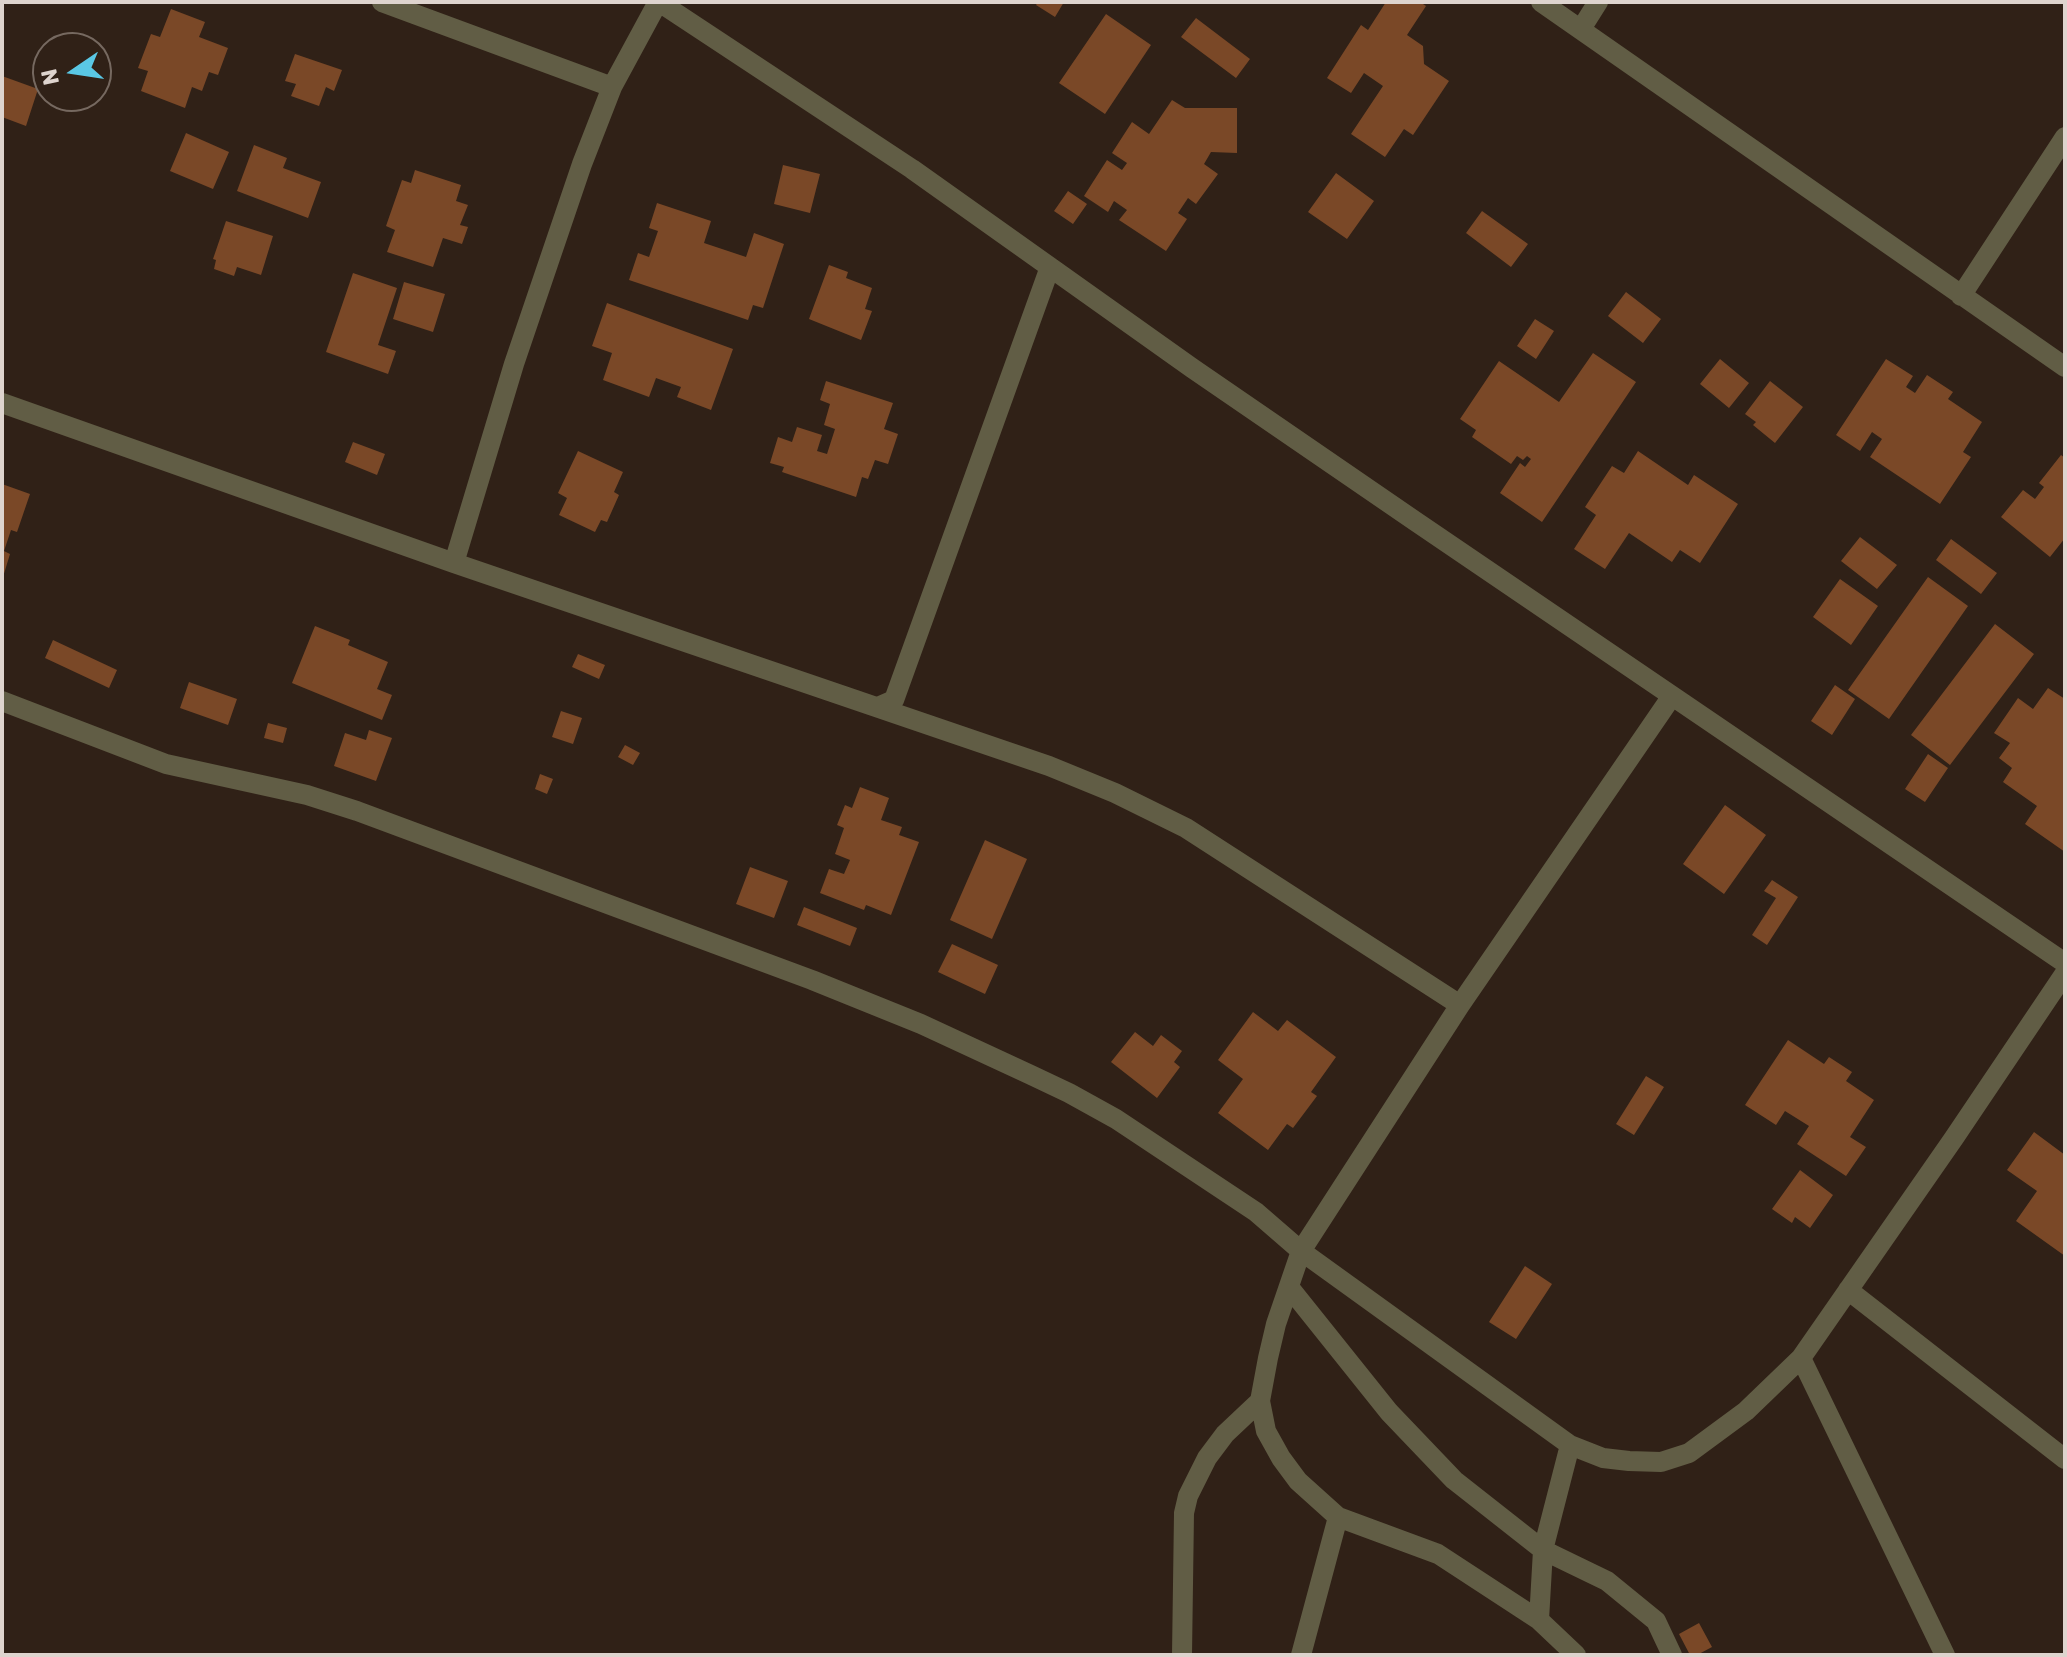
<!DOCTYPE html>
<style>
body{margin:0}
#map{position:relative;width:2067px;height:1657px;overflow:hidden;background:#302117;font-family:Rubik,sans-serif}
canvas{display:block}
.frame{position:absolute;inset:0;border:4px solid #ded4ce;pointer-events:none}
.north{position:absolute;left:32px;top:32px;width:80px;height:80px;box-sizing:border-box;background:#302117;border:2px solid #766960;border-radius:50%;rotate:257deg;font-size:22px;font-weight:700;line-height:32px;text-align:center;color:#ded4ce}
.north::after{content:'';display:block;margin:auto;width:28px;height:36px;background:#5ac8e5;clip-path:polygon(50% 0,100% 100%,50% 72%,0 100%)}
</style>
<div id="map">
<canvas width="2067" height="1657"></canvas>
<div class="frame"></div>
<div class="north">N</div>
</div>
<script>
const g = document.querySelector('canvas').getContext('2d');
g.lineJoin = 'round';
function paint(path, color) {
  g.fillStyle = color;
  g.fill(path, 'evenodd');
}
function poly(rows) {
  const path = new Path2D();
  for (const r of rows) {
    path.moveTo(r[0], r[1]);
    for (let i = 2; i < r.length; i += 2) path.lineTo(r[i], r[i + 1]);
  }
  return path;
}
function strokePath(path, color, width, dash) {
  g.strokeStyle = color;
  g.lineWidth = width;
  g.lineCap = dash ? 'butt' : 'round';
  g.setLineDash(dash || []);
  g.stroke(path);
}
const building = poly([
 [1038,2,1064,2,1055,17,1036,5],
 [1386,2,1420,2,1426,6,1407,35,1423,46,1424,64,1449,81,1413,135,1404,129,1385,157,1351,134,1383,86,1364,73,1351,93,1327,78,1361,25,1368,30],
 [171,9,205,22,199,37,228,48,218,75,209,72,202,91,192,87,185,108,141,91,148,71,138,68,151,34,160,37],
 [1106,14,1151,45,1105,114,1059,83],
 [1196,18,1250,59,1236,78,1181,37],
 [295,54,342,70,334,91,326,87,319,106,291,96,296,84,285,81],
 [2,76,38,89,26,126,2,117],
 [1172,100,1185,108,1237,108,1237,153,1211,152,1204,164,1218,174,1196,204,1188,198,1178,213,1187,219,1166,251,1119,220,1127,210,1114,201,1108,212,1084,196,1107,160,1122,170,1127,163,1112,153,1132,122,1149,134],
 [186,133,229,152,213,189,170,171],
 [254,145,287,158,283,168,321,182,308,218,237,191],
 [783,165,820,174,810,213,774,204],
 [415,170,461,185,456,201,468,205,460,225,468,227,462,244,443,238,433,267,387,252,395,230,386,226,402,180,411,183],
 [1336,173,1374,201,1347,239,1308,212],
 [1068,191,1087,204,1073,224,1054,211],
 [657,203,711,221,704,243,746,257,754,233,784,244,763,308,753,305,748,320,629,280,638,253,649,257,658,231,649,228],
 [1482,211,1528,244,1511,267,1466,233],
 [226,221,273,236,261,275,237,267,234,276,214,269,216,260,213,259],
 [829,265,848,272,846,278,872,288,865,309,872,311,861,340,809,319],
 [353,273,397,288,378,345,396,351,388,374,326,352],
 [404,282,445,294,433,332,393,319],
 [1626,292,1661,319,1643,343,1608,316],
 [607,303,733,349,711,410,677,397,681,387,656,378,649,397,603,380,612,353,592,346],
 [1535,319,1554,331,1536,359,1517,346],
 [1593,353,1636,382,1542,522,1500,493,1520,463,1525,467,1531,459,1527,456,1523,460,1517,456,1511,464,1472,437,1476,430,1460,419,1499,361,1559,402],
 [1720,359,1749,383,1729,408,1700,384],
 [1886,359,1913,376,1906,387,1915,393,1927,375,1953,392,1948,399,1982,422,1963,452,1971,457,1940,504,1870,457,1882,439,1872,432,1860,451,1836,435],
 [826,381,893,403,884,429,898,434,888,464,875,460,868,479,862,477,856,497,782,472,784,467,770,463,778,437,792,442,797,427,822,435,817,451,827,454,835,429,824,425,830,404,820,400],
 [1770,381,1803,407,1775,443,1753,425,1756,422,1745,414],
 [353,442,385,454,377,475,345,462],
 [578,451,623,472,614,492,619,495,607,522,601,520,595,532,559,515,567,498,558,493],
 [1638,451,1688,485,1694,475,1738,504,1700,563,1680,550,1672,562,1629,533,1605,569,1574,549,1596,515,1585,507,1612,466,1624,473],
 [2061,455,2065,458,2065,538,2050,557,2001,517,2023,490,2035,499,2044,487,2039,483],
 [2,484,30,494,17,532,11,530,4,551,10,554,3,577],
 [1860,537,1897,565,1877,589,1841,561],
 [1951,539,1997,573,1981,594,1936,560],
 [1928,577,1968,606,1889,719,1848,690],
 [1840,579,1878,606,1851,645,1813,617],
 [1995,624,2034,654,1950,765,1911,735],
 [315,626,350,640,348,645,388,662,377,689,392,695,382,720,292,683],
 [53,640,117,670,109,688,45,658],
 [578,654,605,665,599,679,572,667],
 [189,682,237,699,228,725,180,708],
 [1835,685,1855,699,1832,735,1811,721],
 [2048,688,2065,699,2065,852,2025,824,2037,806,2003,782,2012,768,1999,758,2010,743,1994,733,2018,698,2033,709],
 [561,711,582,718,573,744,552,737],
 [268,723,287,728,283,743,264,738],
 [369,730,392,738,376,781,334,766,345,733,366,740],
 [625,745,640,753,633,765,618,757],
 [1928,754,1948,768,1925,802,1905,789],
 [540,774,553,779,547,794,535,789],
 [860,787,889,798,881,820,902,827,899,835,919,842,891,915,866,905,864,910,820,893,829,869,844,874,850,860,835,854,844,828,837,825,845,805,852,808],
 [1725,805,1766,835,1724,894,1683,864],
 [985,840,1027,859,992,939,950,920],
 [750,867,788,881,774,918,736,904],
 [1772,880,1798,897,1767,945,1752,935,1776,898,1764,891],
 [804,907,857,928,850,946,797,925],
 [952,944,998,965,985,994,938,972],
 [1253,1012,1278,1031,1287,1020,1336,1057,1311,1092,1317,1096,1293,1128,1287,1124,1268,1150,1218,1113,1243,1079,1218,1060],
 [1135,1032,1153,1046,1161,1035,1182,1051,1174,1062,1180,1067,1157,1098,1111,1062],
 [1788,1040,1824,1064,1829,1057,1852,1072,1846,1081,1874,1100,1850,1137,1866,1147,1846,1176,1797,1144,1809,1126,1785,1111,1776,1125,1745,1105],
 [1646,1076,1664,1087,1634,1135,1616,1124],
 [2034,1132,2065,1155,2065,1256,2016,1221,2037,1191,2007,1170],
 [1800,1170,1833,1195,1810,1228,1795,1217,1792,1223,1772,1209],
 [1525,1266,1552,1284,1516,1339,1489,1322],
 [1699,1623,1712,1647,1697,1655,1690,1655,1679,1634]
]);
const minor = poly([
 [382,2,612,87],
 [659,2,912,169,1192,368,1415,521,2065,963],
 [1541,2,2065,367],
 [1581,29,1598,2],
 [1961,296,2065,137],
 [2,403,454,563,1049,766,1115,793,1186,828,1460,1005],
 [454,563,514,364,582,164,612,87,658,2],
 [2,701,166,764,307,795,357,811,812,980,921,1024,1031,1075,1069,1093,1116,1119,1256,1212,1301,1251,1570,1445,1603,1458,1629,1461,1661,1462,1689,1453,1746,1411,1801,1358,1954,1138,2065,973],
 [878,707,894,700,1050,267],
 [1289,1287,1389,1412,1454,1480,1543,1550,1607,1581,1656,1621,1672,1655],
 [1848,1290,2065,1459],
 [1801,1358,1945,1655],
 [1539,1620,1543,1550,1570,1445],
 [1182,1655,1184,1513,1188,1496,1207,1458,1225,1434,1260,1401],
 [1301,1655,1338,1517],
 [1576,1655,1539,1620,1438,1554,1338,1517,1298,1481,1281,1458,1266,1431,1260,1401,1268,1358,1276,1324,1301,1251,1460,1005,1672,696]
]);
paint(building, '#7a4827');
strokePath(minor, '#615d45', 20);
</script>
